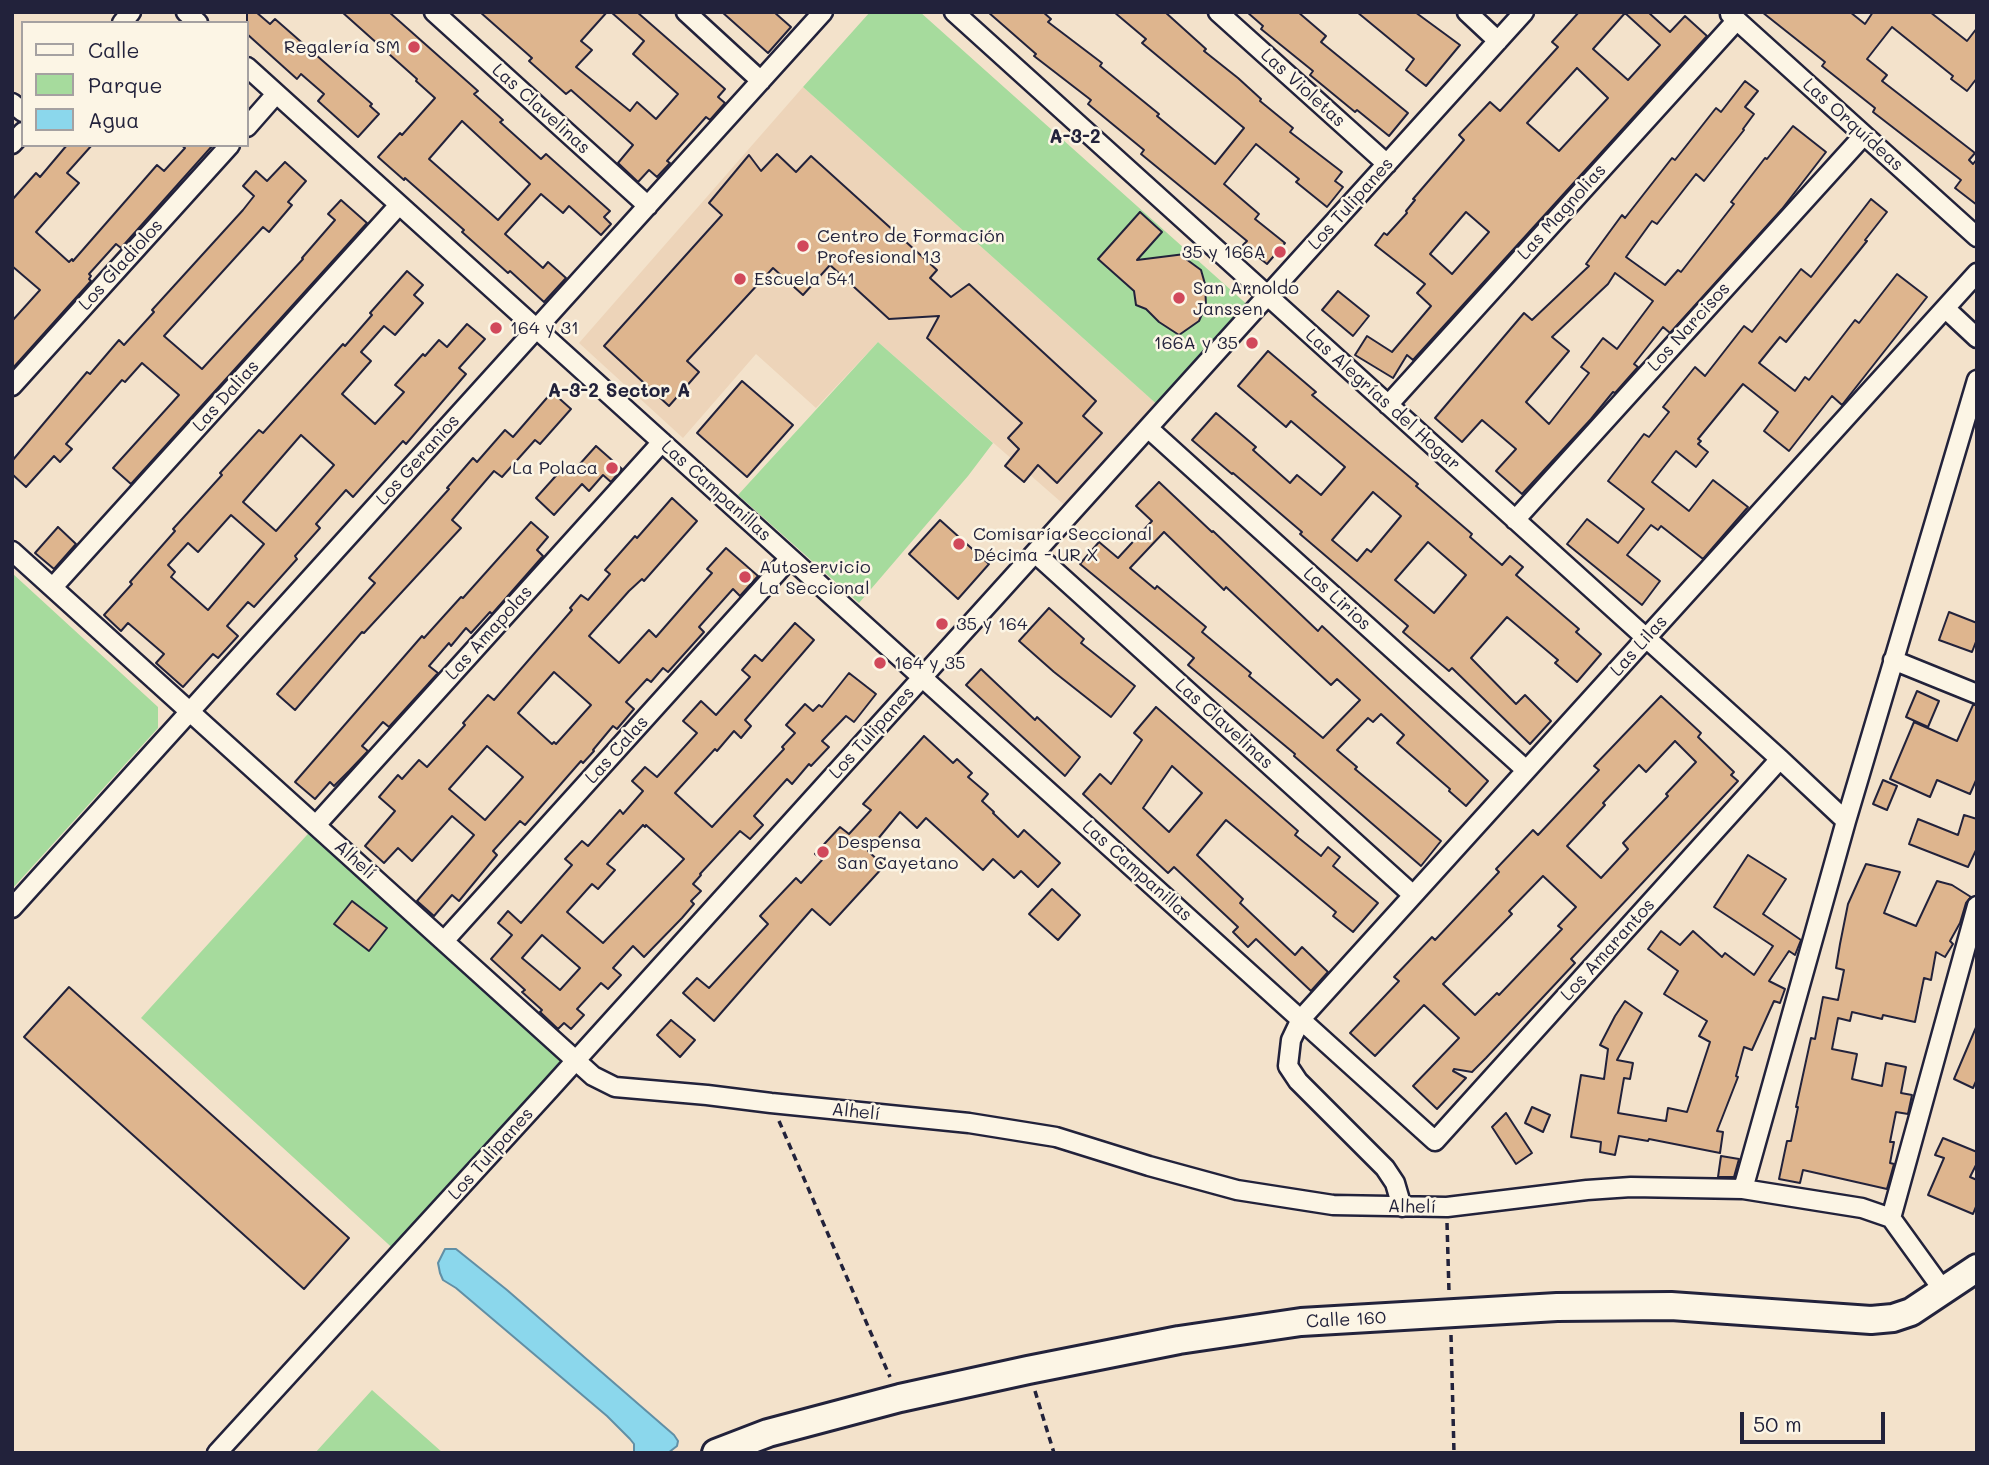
<!DOCTYPE html>
<meta charset="utf-8">
<style>
body{margin:0}
#map{position:relative;width:1989px;height:1465px;overflow:hidden;background:#f3e2cb;font-family:Mali,sans-serif}
canvas{display:block}
.frame{position:absolute;inset:0;border:14px solid #22223b;pointer-events:none}
.legend{position:absolute;left:21px;top:21px;width:228px;height:126px;box-sizing:border-box;background:#fcf5e5;border:2px solid #a5a1a1;margin:0;padding:9px 12px;list-style:none;font-size:21px;color:#22223b}
.legend li{display:flex;align-items:center;gap:14px;height:35px}
.legend b{width:35px;border:2px solid #a5a1a1}
.scale{position:absolute;left:1740px;top:1412px;width:145px;height:32px;box-sizing:border-box;border:4px solid #22223b;border-top:0;padding-left:9px;font-size:21px;line-height:24px;white-space:nowrap;color:#22223b;-webkit-text-stroke:5px #fcf5e5;paint-order:stroke}
</style>
<div id="map">
<canvas width="1989" height="1465"></canvas>
<div class="frame"></div>
<ul class="legend">
<li><b style="height:9px;background:#fcf5e5"></b>Calle</li>
<li><b style="height:19px;background:#a6db9d"></b>Parque</li>
<li><b style="height:19px;background:#8bd7ec"></b>Agua</li>
</ul>
<div class="scale">50 m</div>
</div>
<script>
const g = document.querySelector('canvas').getContext('2d');
g.lineJoin = 'round';
function paint(path, color) {
  g.fillStyle = color;
  g.fill(path, 'evenodd');
}
function poly(rows) {
  const path = new Path2D();
  for (const r of rows) {
    path.moveTo(r[0], r[1]);
    for (let i = 2; i < r.length; i += 2) path.lineTo(r[i], r[i + 1]);
  }
  return path;
}
function strokePath(path, color, width, dash) {
  g.strokeStyle = color;
  g.lineWidth = width;
  g.lineCap = dash ? 'butt' : 'round';
  g.setLineDash(dash || []);
  g.stroke(path);
}
function write(font, color, halo, rows, align = 'center') {
  g.font = font + ' Mali,sans-serif';
  g.lineWidth = 5;
  g.setLineDash([]);
  g.textBaseline = 'middle';
  g.strokeStyle = halo;
  g.fillStyle = color;
  for (const [text, x, y, turn = 0] of rows) {
    g.save();
    g.translate(x, y);
    g.rotate((+turn || 0) * Math.PI / 180);
    g.textAlign = isNaN(turn) ? turn : align;
    if (halo) g.strokeText(text, 0, 0);
    g.fillText(text, 0, 0);
    g.restore();
  }
}
const built = poly([
 [803,87,1161,408,1069,509,878,342,816,408,756,354,683,438,579,343]
]);
const green = poly([
 [870,12,920,12,1251,308,1161,408,803,87],
 [878,342,993,443,968,476,859,603,738,495],
 [12,573,158,707,158,728,12,889],
 [316,825,576,1060,399,1254,141,1018],
 [372,1390,443,1453,315,1453]
]);
const water = poly([
 [445,1249,456,1249,507,1290,674,1435,678,1441,677,1446,668,1453,634,1453,634,1444,630,1439,607,1416,456,1288,443,1280,440,1273,438,1263,445,1249]
]);
const building = poly([
 [247,12,256,12,270,24,275,19,372,104,370,106,379,114,358,137,318,101,324,94,301,74,297,79,247,34,247,12],
 [342,12,389,12,478,91,474,94,503,120,500,122,541,159,546,154,610,211,604,217,611,224,601,235,569,206,563,213,541,194,505,234,543,268,548,262,566,278,544,302,510,271,508,273,462,232,464,230,405,178,404,180,378,157,400,133,402,135,435,98,416,81,417,79,342,12],
 [462,121,530,184,498,220,429,159,462,121],
 [480,12,607,12,581,41,592,50,576,67,630,111,637,102,656,119,678,94,633,54,644,41,611,12,637,12,725,89,718,97,725,103,710,120,706,117,667,161,670,163,657,177,649,170,638,182,618,163,633,145,571,90,566,94,529,61,532,58,480,12],
 [722,12,774,12,791,27,768,53,722,12],
 [988,12,1043,12,1051,19,1048,22,1102,63,1100,66,1159,114,1157,116,1215,164,1244,128,1142,43,1146,39,1114,12,1165,12,1206,49,1204,51,1238,78,1261,99,1260,101,1293,128,1290,132,1342,172,1335,181,1343,187,1327,207,1296,182,1299,179,1256,144,1224,184,1259,214,1255,219,1285,243,1267,264,1243,245,1247,241,1141,154,1144,150,1088,104,1091,100,1034,56,1036,54,988,12],
 [1247,12,1298,12,1326,36,1321,42,1408,113,1389,136,1357,110,1355,112,1310,75,1313,71,1261,29,1263,26,1247,12],
 [1357,12,1415,12,1460,45,1426,86,1406,70,1414,59,1357,12],
 [1579,12,1648,12,1670,32,1685,16,1707,36,1413,360,1407,355,1393,378,1355,355,1367,336,1392,352,1431,306,1417,293,1425,284,1375,245,1384,233,1387,235,1407,213,1406,211,1415,200,1413,199,1464,140,1459,135,1490,102,1500,111,1558,47,1552,42,1579,12],
 [1625,13,1660,45,1628,80,1593,49,1625,13],
 [1577,68,1608,98,1559,151,1527,123,1577,68],
 [1466,212,1489,232,1452,274,1430,254,1466,212],
 [1762,12,1850,12,1865,24,1873,12,1930,12,1967,41,1977,28,1977,78,1967,91,1951,79,1953,76,1892,27,1867,59,1887,75,1882,81,1975,153,1969,160,1973,164,1977,159,1977,205,1955,188,1961,180,1873,112,1875,108,1822,66,1825,62,1762,12],
 [1745,81,1758,91,1745,107,1754,114,1743,129,1744,130,1704,181,1696,174,1657,224,1652,221,1626,257,1665,285,1678,270,1681,272,1734,204,1731,202,1765,158,1767,159,1793,126,1826,152,1782,209,1670,333,1663,327,1634,364,1638,367,1615,393,1613,392,1591,419,1522,494,1496,471,1516,449,1482,420,1462,442,1435,418,1524,313,1532,320,1589,266,1586,264,1622,215,1625,218,1672,158,1675,160,1716,108,1721,112,1745,81],
 [1615,273,1653,301,1617,349,1603,338,1581,367,1589,373,1549,424,1526,402,1569,351,1552,337,1608,284,1615,273],
 [67,145,92,145,67,173,79,183,36,232,69,262,72,259,73,261,157,165,164,171,185,148,181,145,213,145,121,248,116,244,89,274,91,276,89,279,91,281,12,369,12,321,40,290,12,266,12,200,36,173,40,177,67,145],
 [777,154,796,172,811,156,937,270,930,278,951,297,969,284,1096,401,1083,416,1102,433,1057,483,1038,465,1024,482,1005,466,1019,449,1008,438,1022,423,927,338,939,316,889,319,830,265,803,295,773,268,687,361,699,372,669,406,604,346,722,215,709,203,749,155,761,171,777,154],
 [285,162,306,181,288,202,292,205,269,232,263,227,164,336,202,369,303,259,302,258,335,220,328,214,341,200,367,223,131,484,113,468,179,395,142,363,125,382,122,380,66,444,72,449,60,462,54,456,26,487,12,474,12,461,87,372,90,374,119,340,124,345,154,312,152,310,243,210,254,196,243,186,256,171,267,181,285,162],
 [1871,199,1887,212,1865,240,1867,241,1786,342,1780,337,1759,363,1795,391,1805,377,1809,380,1855,320,1859,323,1897,274,1927,297,1842,405,1832,396,1789,451,1764,431,1778,412,1743,384,1698,439,1701,441,1698,444,1708,452,1696,467,1676,451,1652,482,1689,511,1713,480,1748,507,1703,559,1661,526,1658,530,1651,525,1627,555,1660,581,1642,605,1567,544,1587,519,1618,543,1644,509,1608,481,1644,434,1649,437,1669,412,1663,407,1695,367,1705,376,1744,326,1752,332,1801,269,1811,277,1871,199],
 [1140,212,1162,232,1137,260,1185,254,1186,259,1201,270,1205,284,1206,305,1199,321,1179,335,1159,322,1146,309,1136,305,1134,291,1098,259,1140,212],
 [407,271,423,285,414,295,423,303,395,335,384,326,361,352,371,361,342,394,375,424,404,392,395,385,423,354,425,356,439,340,447,347,467,324,485,339,459,368,466,374,406,444,403,441,353,497,346,490,316,524,320,528,295,556,297,559,254,607,248,602,227,626,238,636,218,658,213,654,183,687,156,663,164,654,128,623,121,631,104,615,132,584,130,582,175,531,173,529,222,475,220,473,259,430,263,433,343,344,345,346,372,315,370,313,407,271],
 [301,435,334,465,276,531,243,502,301,435],
 [231,515,264,544,208,610,171,577,175,572,168,565,188,543,198,552,231,515],
 [1338,291,1369,316,1353,336,1322,310,1338,291],
 [1268,351,1316,392,1312,395,1418,484,1416,486,1472,534,1470,537,1502,565,1510,556,1523,567,1516,575,1579,629,1576,632,1601,654,1577,682,1555,663,1558,660,1507,617,1471,658,1516,704,1525,695,1551,721,1530,744,1452,668,1449,671,1403,632,1408,626,1300,534,1302,532,1233,473,1232,474,1192,440,1216,413,1256,447,1253,450,1290,483,1297,475,1321,495,1345,467,1291,421,1286,427,1238,386,1268,351],
 [1373,492,1401,516,1371,552,1367,549,1357,561,1332,540,1373,492],
 [1428,542,1466,575,1434,613,1395,580,1428,542],
 [742,381,793,425,747,477,697,433,742,381],
 [552,392,571,409,540,444,535,440,502,477,494,471,452,520,461,528,364,633,362,632,295,710,277,694,375,583,369,578,449,489,447,488,473,458,477,462,505,430,513,437,552,392],
 [596,446,622,469,611,482,603,475,589,491,582,484,554,515,536,498,562,469,570,475,596,446],
 [1159,482,1212,532,1213,531,1318,631,1322,626,1488,781,1466,806,1449,791,1450,789,1397,743,1404,735,1381,714,1373,722,1368,718,1337,750,1357,767,1355,769,1441,841,1421,866,1294,756,1295,754,1188,665,1194,658,1080,564,1099,542,1118,558,1152,521,1136,506,1159,482],
 [1164,532,1224,590,1226,587,1331,685,1337,679,1360,700,1323,738,1249,676,1251,673,1202,632,1206,627,1157,586,1155,589,1130,568,1164,532],
 [672,498,697,521,644,581,642,579,629,591,589,636,619,663,649,630,656,637,712,573,707,569,726,548,758,576,740,596,733,589,699,627,704,632,668,672,663,668,651,682,647,679,626,702,634,709,617,729,613,726,593,750,594,751,583,763,581,761,525,825,520,821,493,851,497,855,459,901,452,895,434,916,417,901,474,835,452,816,412,861,398,848,384,863,365,846,395,811,379,797,398,775,402,779,419,760,427,767,465,725,463,723,488,695,494,700,572,610,570,608,581,595,588,600,610,574,605,570,635,536,637,538,672,498],
 [554,672,591,705,556,744,554,742,552,744,518,713,554,672],
 [487,746,523,777,485,820,449,789,487,746],
 [940,520,989,564,958,599,909,554,940,520],
 [531,522,548,537,537,550,543,556,492,614,490,612,471,633,466,628,451,646,449,643,429,666,438,673,389,727,383,722,362,746,368,751,349,771,334,786,330,782,315,799,295,782,422,636,424,638,461,597,463,598,531,522],
 [58,527,76,544,54,569,35,553,58,527],
 [1049,608,1084,639,1081,643,1135,686,1111,717,1054,672,1019,641,1049,608],
 [1949,612,1977,623,1977,639,1972,652,1939,640,1949,612],
 [795,623,814,640,745,720,751,726,741,738,734,731,717,751,715,749,675,793,712,827,784,749,782,747,795,733,786,725,805,704,813,711,819,705,822,707,849,673,876,694,854,722,846,716,822,741,829,747,811,766,809,764,792,784,787,779,754,816,763,825,750,839,740,831,700,874,701,875,693,884,701,891,691,901,694,904,682,918,644,957,633,946,613,968,621,975,608,989,601,983,577,1009,584,1015,571,1029,564,1023,558,1029,540,1012,542,1010,522,992,525,990,491,959,512,935,498,923,508,911,521,923,572,865,565,859,582,841,588,846,620,810,623,814,643,791,632,781,645,767,657,777,697,733,683,721,701,701,716,715,750,677,742,670,755,655,762,661,795,623],
 [643,825,645,827,646,825,684,859,603,943,567,912,592,884,598,889,615,870,607,864,643,825],
 [542,935,580,968,560,990,522,958,542,935],
 [981,669,1035,720,1037,717,1080,757,1065,776,966,685,981,669],
 [1917,691,1939,701,1928,727,1906,717,1917,691],
 [1661,696,1701,733,1698,737,1734,772,1731,775,1738,781,1571,959,1575,963,1486,1058,1472,1072,1454,1069,1453,1071,1466,1078,1437,1109,1413,1086,1459,1038,1424,1005,1375,1056,1350,1033,1399,981,1394,977,1432,937,1435,940,1499,872,1496,869,1533,830,1538,835,1599,770,1594,766,1661,696],
 [1675,741,1696,762,1666,794,1668,796,1623,843,1628,849,1601,878,1567,846,1605,805,1603,803,1639,765,1646,772,1675,741],
 [1543,876,1576,907,1558,926,1562,929,1499,995,1497,993,1475,1015,1443,984,1512,914,1509,911,1543,876],
 [1973,705,1977,705,1977,778,1970,794,1937,780,1930,797,1890,779,1914,722,1957,741,1973,705],
 [1156,707,1298,831,1295,835,1321,856,1328,847,1340,857,1333,866,1378,903,1353,932,1333,916,1336,912,1226,820,1197,855,1243,899,1240,903,1295,955,1302,947,1328,972,1311,991,1256,939,1248,947,1233,932,1238,927,1174,867,1168,873,1083,794,1100,774,1111,784,1142,740,1134,733,1156,707],
 [1172,766,1202,793,1169,832,1143,808,1172,766],
 [924,736,953,763,957,759,972,773,968,777,988,794,982,801,994,812,993,813,1018,837,1024,830,1060,863,1038,887,1021,871,1014,878,993,859,983,870,926,818,917,828,900,812,868,851,884,866,830,925,812,909,714,1021,683,993,697,978,709,988,768,924,760,916,796,878,801,883,822,860,815,854,840,827,849,834,871,810,863,804,924,736],
 [1883,780,1897,786,1887,810,1873,804,1883,780],
 [1964,815,1977,819,1977,848,1968,867,1909,844,1918,819,1958,835,1964,815],
 [1748,855,1786,879,1763,914,1801,940,1795,955,1789,951,1769,981,1785,989,1780,1003,1774,1001,1752,1050,1744,1047,1736,1076,1738,1077,1717,1131,1723,1132,1720,1153,1649,1139,1648,1141,1619,1136,1615,1155,1600,1152,1601,1142,1571,1137,1581,1075,1604,1079,1608,1049,1600,1045,1615,1016,1625,1001,1642,1013,1617,1060,1633,1063,1630,1079,1624,1078,1618,1113,1666,1121,1668,1108,1687,1112,1710,1042,1699,1036,1707,1021,1664,994,1678,971,1648,949,1661,931,1680,945,1693,931,1722,957,1725,953,1754,975,1773,946,1714,907,1748,855],
 [1866,864,1900,872,1884,913,1916,926,1937,881,1952,885,1971,897,1966,903,1960,923,1950,941,1953,944,1945,957,1936,952,1931,980,1924,978,1915,1022,1883,1015,1882,1019,1852,1012,1850,1021,1838,1018,1832,1049,1857,1054,1852,1079,1882,1086,1886,1063,1906,1067,1901,1093,1912,1095,1908,1114,1896,1112,1890,1142,1894,1142,1890,1163,1894,1164,1887,1189,1803,1170,1800,1183,1779,1179,1787,1141,1791,1141,1798,1107,1796,1107,1811,1038,1815,1039,1823,997,1838,1000,1844,970,1836,968,1840,944,1848,904,1866,864],
 [1052,889,1080,915,1058,940,1029,914,1052,889],
 [352,901,387,928,369,951,334,924,352,901],
 [69,987,349,1238,304,1289,24,1037,69,987],
 [671,1020,695,1040,680,1057,657,1035,671,1020],
 [1977,1025,1977,1079,1973,1088,1954,1079,1977,1025],
 [1532,1107,1550,1115,1543,1132,1525,1123,1532,1107],
 [1506,1113,1532,1153,1516,1164,1492,1127,1506,1113],
 [1943,1138,1977,1152,1977,1163,1970,1177,1977,1180,1977,1204,1973,1214,1928,1195,1944,1158,1935,1155,1943,1138],
 [1721,1156,1739,1159,1734,1177,1718,1177,1721,1156]
]);
const path = poly([
 [779,1121,890,1377],
 [1447,1223,1449,1292],
 [1451,1335,1454,1453],
 [1035,1391,1054,1453]
]);
const street = poly([
 [186,12,198,23],
 [434,12,648,206],
 [686,12,761,81],
 [954,12,1780,759,1846,821],
 [1218,12,1387,164],
 [1467,12,1498,41],
 [1730,14,1977,237],
 [122,23,131,12],
 [247,67,1435,1141,1780,759],
 [12,103,23,112],
 [247,127,276,94],
 [12,144,23,132],
 [1946,309,1977,338],
 [12,386,230,145],
 [1388,405,1737,20],
 [1148,428,1526,770],
 [1515,520,1864,135],
 [12,551,593,1076,615,1087,707,1095,771,1103,969,1123,1056,1137,1149,1166,1237,1190,1333,1205,1447,1207,1587,1190,1631,1187,1743,1189,1862,1208,1891,1218],
 [1035,553,1413,895],
 [53,587,399,205],
 [1893,660,1977,694],
 [316,825,662,442],
 [12,908,823,12],
 [444,941,790,558],
 [1743,1189,1846,821,1977,380],
 [1402,1207,1395,1183,1385,1168,1298,1081,1288,1066,1291,1040,1301,1019,1977,273],
 [1943,1290,1891,1218,1977,906],
 [217,1453,550,1089,1524,12]
]);
const secondary = poly([
 [716,1453,768,1433,900,1398,1028,1370,1179,1340,1301,1322,1557,1307,1671,1306,1871,1320,1893,1318,1911,1312,1977,1268]
]);
const markers = [
 [414,47,7,"#d1495b"],
 [803,246,7,"#d1495b"],
 [1280,252,7,"#d1495b"],
 [740,279,7,"#d1495b"],
 [1179,298,7,"#d1495b"],
 [496,328,7,"#d1495b"],
 [1252,343,7,"#d1495b"],
 [612,468,7,"#d1495b"],
 [959,544,7,"#d1495b"],
 [745,577,7,"#d1495b"],
 [942,624,7,"#d1495b"],
 [880,663,7,"#d1495b"],
 [823,852,7,"#d1495b"]
];
const poiNames = [
 ["Regalería SM",400,47,"right"],
 ["Centro de Formación",817,236],
 ["Profesional 13",817,257],
 ["35 y 166A",1266,252,"right"],
 ["Escuela 541",754,279],
 ["San Arnoldo",1193,288],
 ["Janssen",1193,309],
 ["164 y 31",510,328],
 ["166A y 35",1238,343,"right"],
 ["La Polaca",598,468,"right"],
 ["Comisaría Seccional",973,534],
 ["Décima - UR X",973,555],
 ["Autoservicio",759,567],
 ["La Seccional",759,588],
 ["35 y 164",956,624],
 ["164 y 35",894,663],
 ["Despensa",837,842],
 ["San Cayetano",837,863]
];
const streetNames = [
 ["Las Violetas",1303,88,42],
 ["Las Clavelinas",541,109,42],
 ["Las Orquídeas",1853,125,42],
 ["Los Tulipanes",1351,204,-48],
 ["Las Magnolias",1562,212,-48],
 ["Los Gladiolos",121,265,-48],
 ["Los Narcisos",1689,327,-48],
 ["Las Dalias",226,396,-48],
 ["Las Alegrías del Hogar",1383,400,42],
 ["Los Geranios",418,460,-48],
 ["Las Campanillas",716,491,42],
 ["Los Lirios",1337,599,42],
 ["Las Amapolas",489,633,-48],
 ["Las Lilas",1639,646,-48],
 ["Las Clavelinas",1224,724,42],
 ["Los Tulipanes",872,733,-48],
 ["Las Calas",617,750,-48],
 ["Alhelí",355,860,42],
 ["Las Campanillas",1137,871,42],
 ["Los Amarantos",1608,950,-48],
 ["Alhelí",856,1112,6],
 ["Los Tulipanes",491,1154,-48],
 ["Alhelí",1412,1207,1],
 ["Calle 160",1346,1320,-3]
];
const neighbourhoodNames = [
 ["A-3-2",1075,137],
 ["A-3-2 Sector A",619,391]
];
paint(built, '#edd4b9');
paint(green, '#a6db9d');
paint(water, '#8bd7ec');
strokePath(water, '#618fa5', 2);
paint(building, '#deb58e');
strokePath(building, '#22223b', 2);
strokePath(street, '#22223b', 23);
strokePath(secondary, '#22223b', 32);
strokePath(path, '#22223b', 3.5, [7, 5]);
strokePath(street, '#fcf5e5', 18);
strokePath(secondary, '#fcf5e5', 26);
for (const [x, y, r, color] of markers) {
  const dot = new Path2D();
  dot.arc(x, y, r, 0, 2 * Math.PI);
  g.fillStyle = color;
  g.fill(dot);
  strokePath(dot, '#fcf5e5', 2.5);
}
write('18px', '#22223b', '#fcf5e5', poiNames, 'left');
write('18px', '#22223b', '#fcf5e5', streetNames);
write('bold 19px', '#22223b', '#fcf5e5', neighbourhoodNames);
</script>
